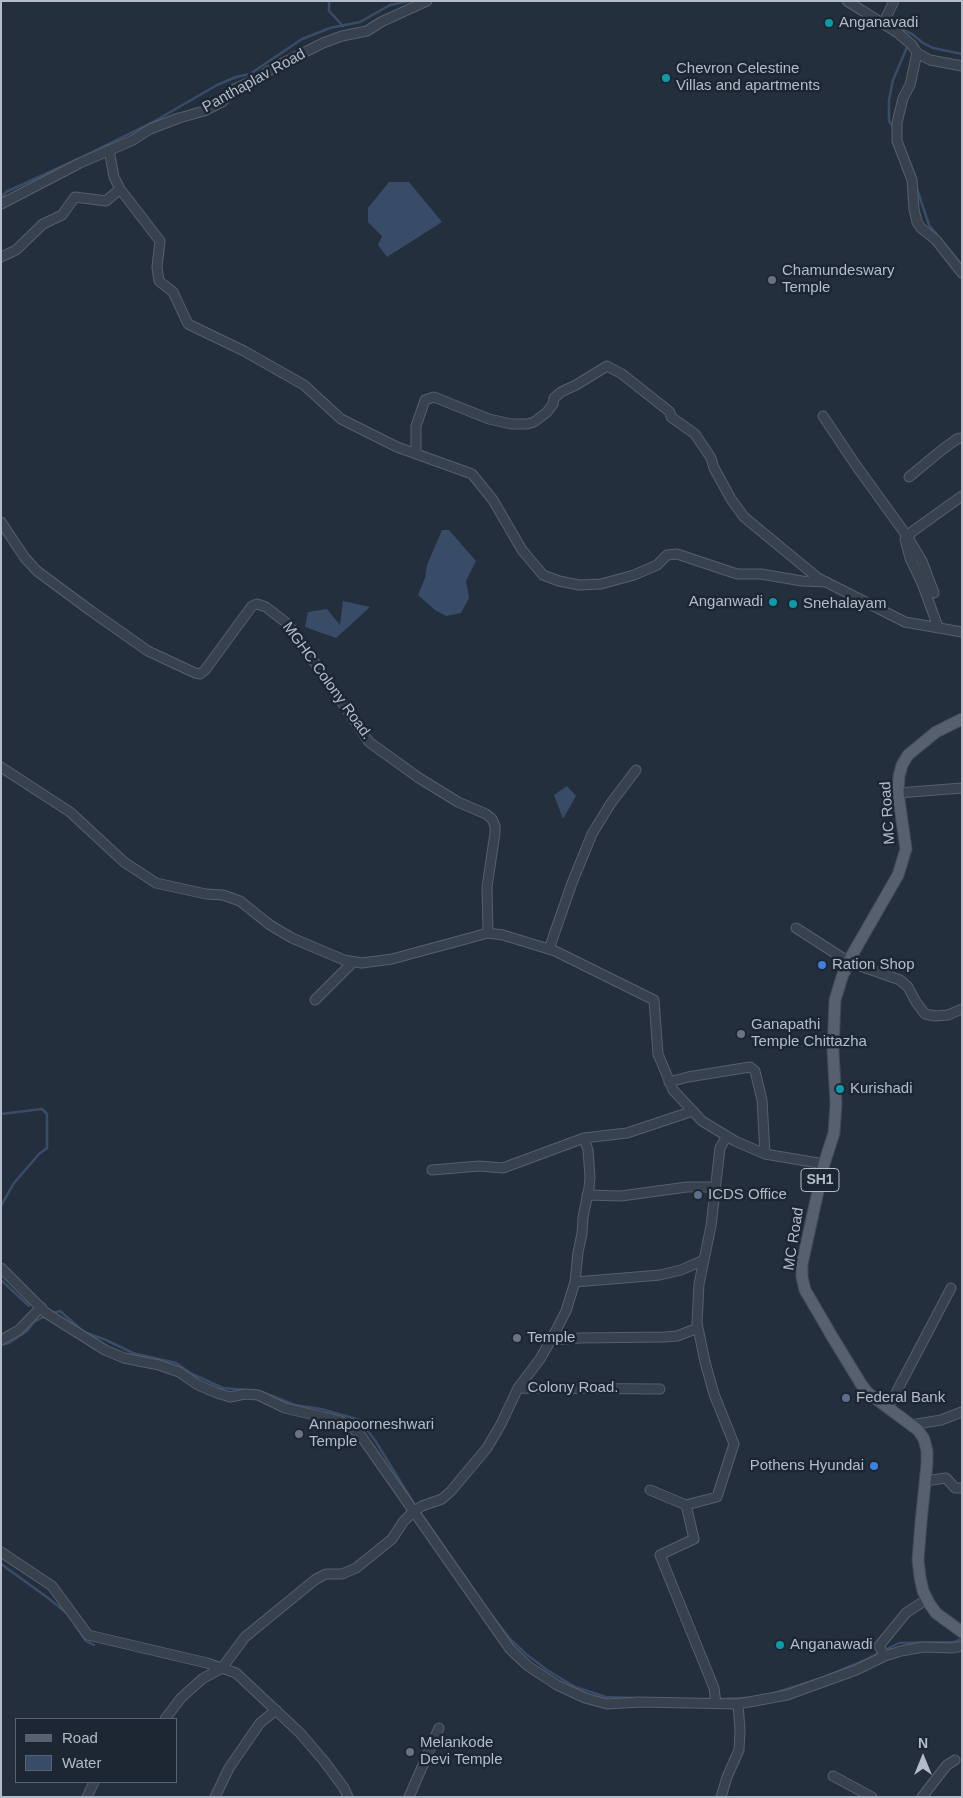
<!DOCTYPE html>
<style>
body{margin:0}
#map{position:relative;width:963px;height:1798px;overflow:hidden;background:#242f3e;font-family:Arial,sans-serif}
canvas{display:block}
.frame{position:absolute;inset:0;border:2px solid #b4bcc9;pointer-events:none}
.legend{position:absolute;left:15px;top:1718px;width:162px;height:65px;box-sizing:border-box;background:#1d2633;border:1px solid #59626f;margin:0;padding:6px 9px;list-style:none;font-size:15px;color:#b4bcc9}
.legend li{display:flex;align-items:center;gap:10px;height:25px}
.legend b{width:25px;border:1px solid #59626f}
.north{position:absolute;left:898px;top:1733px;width:50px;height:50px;-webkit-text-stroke:4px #1d2633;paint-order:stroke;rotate:0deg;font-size:14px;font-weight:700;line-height:20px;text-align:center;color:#b4bcc9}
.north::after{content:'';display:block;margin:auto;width:18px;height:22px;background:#b4bcc9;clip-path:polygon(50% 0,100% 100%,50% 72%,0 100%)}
</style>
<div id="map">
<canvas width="963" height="1798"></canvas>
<div class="frame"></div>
<ul class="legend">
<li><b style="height:6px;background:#56606e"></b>Road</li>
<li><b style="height:14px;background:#394c67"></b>Water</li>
</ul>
<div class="north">N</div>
</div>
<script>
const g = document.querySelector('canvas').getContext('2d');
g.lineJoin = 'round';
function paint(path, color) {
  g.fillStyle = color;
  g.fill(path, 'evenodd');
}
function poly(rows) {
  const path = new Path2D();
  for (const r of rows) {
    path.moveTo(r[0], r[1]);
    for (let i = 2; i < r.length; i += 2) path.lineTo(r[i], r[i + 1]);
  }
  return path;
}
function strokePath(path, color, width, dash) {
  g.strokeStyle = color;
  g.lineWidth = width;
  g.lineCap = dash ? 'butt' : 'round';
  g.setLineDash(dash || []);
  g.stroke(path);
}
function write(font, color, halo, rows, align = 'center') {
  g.font = font + ' Arial,sans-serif';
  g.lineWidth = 5;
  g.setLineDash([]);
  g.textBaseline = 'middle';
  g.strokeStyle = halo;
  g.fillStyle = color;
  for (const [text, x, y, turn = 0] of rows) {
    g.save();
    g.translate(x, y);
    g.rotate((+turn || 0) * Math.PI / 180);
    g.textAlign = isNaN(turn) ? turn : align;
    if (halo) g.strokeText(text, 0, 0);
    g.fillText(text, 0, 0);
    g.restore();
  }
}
const water = poly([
 [389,182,409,182,442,222,387,257,378,245,382,236,368,222,368,208],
 [442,530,449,530,476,561,466,581,469,598,461,613,446,616,435,610,418,595,425,578,427,565],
 [343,601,370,607,336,638,305,627,308,612,327,609,340,625],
 [567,786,576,796,563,819,554,795]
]);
const stream = poly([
 [329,1,329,11,343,26],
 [893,25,912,34,923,43,933,48,962,54],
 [893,127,889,121,889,100,893,80,908,45],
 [916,186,929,225,962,265],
 [1,198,6,192,78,159,155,121,217,85,236,77,250,74,302,39,330,28,360,22,390,5,409,1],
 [1,1114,42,1109,47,1114,47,1148,39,1154,14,1183,1,1206],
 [1,1280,29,1306],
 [53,1313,60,1311,84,1332,106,1340,133,1353,176,1363,192,1374,223,1388,257,1391],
 [1,1345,9,1343,27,1331,34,1322,45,1316],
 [262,1392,295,1405,321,1409,360,1420,376,1442,413,1502,474,1590],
 [1,1564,48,1598,68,1614],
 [490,1613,510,1639,526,1654,547,1670,575,1687,606,1697,634,1698],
 [75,1625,86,1641,94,1645],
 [771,1694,822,1678,863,1661,899,1643,954,1642,962,1639],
 [719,1699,749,1698]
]);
const minor = poly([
 [847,1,898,33,912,45,917,53,930,60,962,66],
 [883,24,894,1],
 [917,53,910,85,903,98,897,123,897,141,912,180,914,209,917,222,921,228,936,240,962,273],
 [109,150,114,177,120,189,160,241,157,267,159,281,173,292,188,324,244,351,304,385,341,419,397,447,472,474,493,500,522,550,543,575,559,581,579,585,601,584,634,575,657,565,667,555,677,554,737,574,761,574,802,581,827,582],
 [1,204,80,163,133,140,150,129,179,118,204,111,222,102,236,88,257,79,273,68,323,43,342,36,367,31,381,22,427,1],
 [1,257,16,250,43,224,62,215,75,197,106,201,120,189],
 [823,416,855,464,907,536,922,561,934,593],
 [416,453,416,426,425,400,434,397,489,419,511,424,527,424,534,422,547,412,553,404,554,398,561,392,576,385,607,366,622,374,670,412,671,417,695,434,711,458,714,468,731,499,744,517,818,578,905,622,962,632],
 [909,477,943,449,957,439,962,438],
 [1,522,25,558,37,571,91,611,148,651,195,673,200,674,205,670,252,606,257,604,266,607,289,625,369,742,419,778,458,802,486,814,492,819,495,826,495,833,487,887,488,933],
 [938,627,922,583,910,558,905,539,913,531,962,496],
 [1,767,70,812,124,862,156,883,206,894,223,895,240,901,270,925,292,938,344,960,362,963,392,959,488,933,503,935,555,951,654,1000,658,1054,673,1090,702,1121,735,1141,765,1154,824,1164],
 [898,793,962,788],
 [796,928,849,962,900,980,908,987,916,1002,925,1014,935,1016,948,1015,962,1009],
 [549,949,572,883,592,834,611,803,636,770],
 [315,1000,353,962],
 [669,1082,688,1077,750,1067,755,1071,762,1100,765,1154],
 [584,1138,588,1150,590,1177,589,1188,583,1217,582,1234,578,1252,575,1282,566,1311,552,1338,540,1359,518,1388,660,1389],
 [432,1170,479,1166,503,1168,584,1138,627,1133,693,1111],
 [587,1195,621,1196,687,1187,715,1187],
 [1,1268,46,1313,105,1350,124,1358,159,1365,179,1372,198,1385,217,1393,230,1397,245,1394,258,1395,285,1408,340,1421,359,1433,510,1649,528,1666,557,1685,585,1698,607,1704,640,1702,738,1704,787,1695,856,1670,885,1656,901,1651,923,1647,953,1648,962,1646],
 [575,1282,660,1275,681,1270,704,1260],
 [1,1340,19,1330,41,1307],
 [550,1340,580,1338,664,1337,677,1336,698,1328],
 [888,1408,951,1288],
 [911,1425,941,1420,962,1412],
 [925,1481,946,1478,955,1488,962,1488],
 [650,1490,686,1505,694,1539,660,1555,714,1688,716,1704],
 [686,1505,717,1497,734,1444,714,1394,705,1362,697,1323,699,1284,711,1226,720,1148,727,1136],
 [1,1552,52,1586,88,1635,207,1663,236,1673,300,1733,324,1761,344,1788,348,1797],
 [885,1656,879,1646,906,1613,927,1599],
 [165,1719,181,1698,202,1679,222,1668,245,1637,316,1579,326,1574,342,1574,356,1568,392,1539,403,1522,413,1512,422,1506,442,1499,451,1491,487,1448,501,1424,518,1388],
 [833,1776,872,1797],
 [87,1797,94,1782],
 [215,1797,229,1768,260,1723,276,1710],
 [409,1797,439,1728],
 [721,1797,727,1777,739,1750,740,1730,738,1704],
 [922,1797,947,1765,955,1760]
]);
const major = poly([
 [962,719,936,732,908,755,902,765,899,776,898,793,906,849,898,875,852,955,842,977,835,1000,833,1051,836,1103,834,1133,824,1164,802,1264,802,1277,805,1290,833,1338,861,1384,868,1393,918,1430,924,1439,927,1451,927,1464,921,1522,918,1560,920,1577,923,1591,929,1603,936,1613,962,1632]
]);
const markers = [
 [829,23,5,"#0f9aa8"],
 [666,78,5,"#0f9aa8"],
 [772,280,5,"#6b7280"],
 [773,602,5,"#0f9aa8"],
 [793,604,5,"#0f9aa8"],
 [822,965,5,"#3f7fe0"],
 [741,1034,5,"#6b7280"],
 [840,1089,5,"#0f9aa8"],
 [698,1195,5,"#5c6f8a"],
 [517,1338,5,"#6b7280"],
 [846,1398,5,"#5c6f8a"],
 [299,1434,5,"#6b7280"],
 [874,1466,5,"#3f7fe0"],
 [780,1645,5,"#0f9aa8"],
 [410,1752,5,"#6b7280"]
];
const shields = [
 [820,1180,38]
];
const shieldNames = [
 ["SH1",820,1180]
];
const poiNames = [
 ["Anganavadi",839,23],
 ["Chevron Celestine",676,69],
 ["Villas and apartments",676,86],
 ["Chamundeswary",782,271],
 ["Temple",782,288],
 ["Anganwadi",763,602,"right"],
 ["Snehalayam",803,604],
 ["Ration Shop",832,965],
 ["Ganapathi",751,1025],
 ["Temple Chittazha",751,1042],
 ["Kurishadi",850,1089],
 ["ICDS Office",708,1195],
 ["Temple",527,1338],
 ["Federal Bank",856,1398],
 ["Annapoorneshwari",309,1425],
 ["Temple",309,1442],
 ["Pothens Hyundai",864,1466,"right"],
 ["Anganawadi",790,1645],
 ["Melankode",420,1743],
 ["Devi Temple",420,1760]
];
const streetNames = [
 ["Panthaplav Road",254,81,-29],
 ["MGHC Colony Road.",327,681,54],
 ["MC Road",888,813,-94],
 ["MC Road",794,1239,-81],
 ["Colony Road.",573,1388]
];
paint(water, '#394c67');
strokePath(stream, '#394c67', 2.5);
strokePath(minor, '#565f6c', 11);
strokePath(major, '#414a57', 13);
strokePath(minor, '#38414e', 9);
strokePath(major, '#56606e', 11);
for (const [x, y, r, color] of markers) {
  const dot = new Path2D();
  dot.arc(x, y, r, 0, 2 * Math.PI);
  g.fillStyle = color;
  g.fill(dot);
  strokePath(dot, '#1d2633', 2);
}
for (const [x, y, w] of shields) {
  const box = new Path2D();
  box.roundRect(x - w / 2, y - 11.5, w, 23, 4);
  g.fillStyle = '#1d2633';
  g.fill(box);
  strokePath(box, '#b4bcc9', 1);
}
write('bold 14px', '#b4bcc9', null, shieldNames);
write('15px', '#b4bcc9', '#1d2633', poiNames, 'left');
write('15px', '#b4bcc9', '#1d2633', streetNames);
</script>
